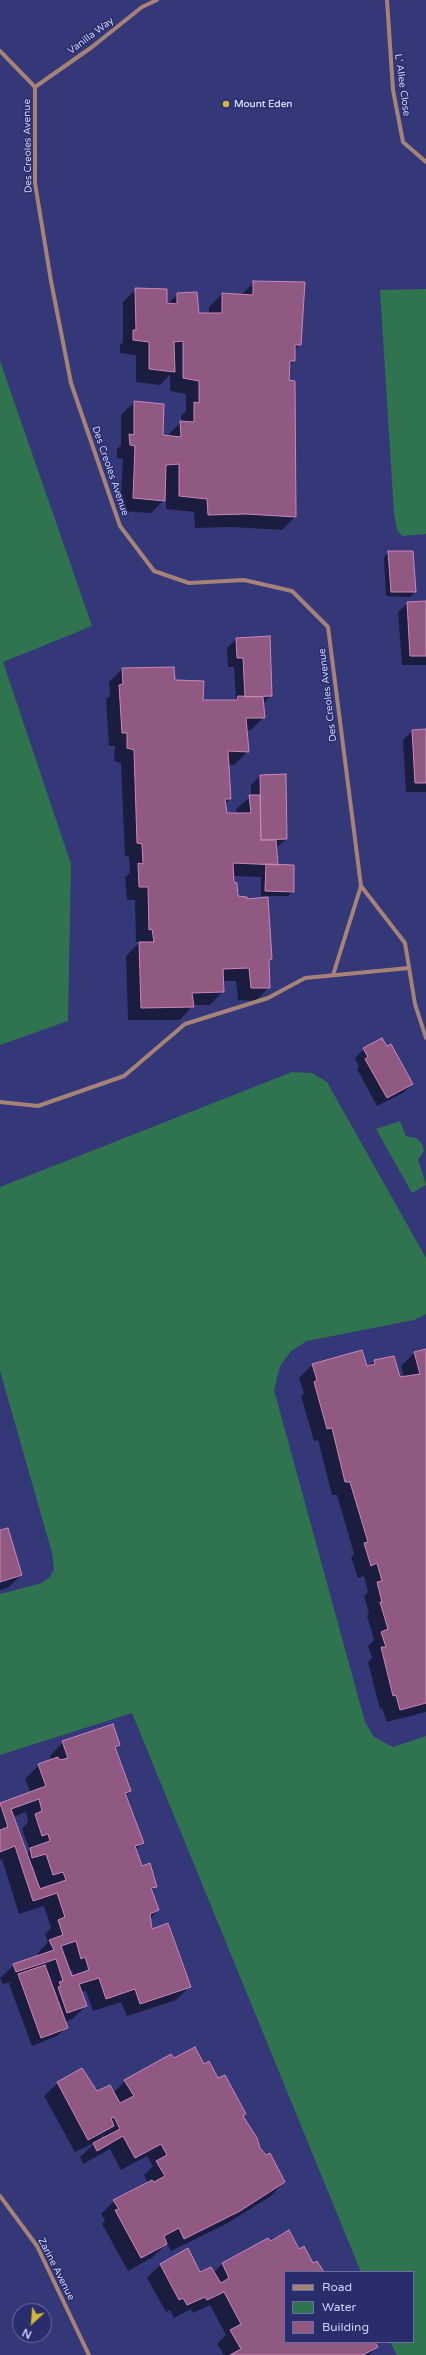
<!DOCTYPE html>
<style>
body{margin:0}
#map{position:relative;width:426px;height:2355px;overflow:hidden;background:#343878;font-family:"Varela Round",sans-serif}
canvas{display:block}
.legend{position:absolute;left:284px;top:2271px;width:130px;height:72px;box-sizing:border-box;background:#2a2d6c;border:1px solid #6a6ea4;margin:0;padding:5px 7px;list-style:none;font-size:12px;color:#c9d0f7}
.legend li{display:flex;align-items:center;gap:8px;height:20px}
.legend b{width:20px;border:1px solid #6a6ea4}
.north{position:absolute;left:12px;top:2303px;width:40px;height:40px;box-sizing:border-box;background:#2a2d6c;border:1px solid #6a6ea4;border-radius:50%;rotate:206deg;font-size:11px;font-weight:700;line-height:16px;text-align:center;color:#c9d0f7}
.north::after{content:'';display:block;margin:auto;width:14px;height:18px;background:#d1b736;clip-path:polygon(50% 0,100% 100%,50% 72%,0 100%)}
</style>
<div id="map">
<canvas width="426" height="2355"></canvas>
<ul class="legend">
<li><b style="height:5px;background:#a78277"></b>Road</li>
<li><b style="height:11px;background:#2f744f"></b>Water</li>
<li><b style="height:11px;background:#905982"></b>Building</li>
</ul>
<div class="north">N</div>
</div>
<script>
const g = document.querySelector('canvas').getContext('2d');
g.lineJoin = 'round';
function paint(path, color) {
  g.fillStyle = color;
  g.fill(path, 'evenodd');
}
function poly(rows) {
  const path = new Path2D();
  for (const r of rows) {
    path.moveTo(r[0], r[1]);
    for (let i = 2; i < r.length; i += 2) path.lineTo(r[i], r[i + 1]);
  }
  return path;
}
function strokePath(path, color, width, dash) {
  g.strokeStyle = color;
  g.lineWidth = width;
  g.lineCap = dash ? 'butt' : 'round';
  g.setLineDash(dash || []);
  g.stroke(path);
}
function write(font, color, halo, rows, align = 'center') {
  g.font = font + ' "Varela Round",sans-serif';
  g.lineWidth = 3;
  g.setLineDash([]);
  g.textBaseline = 'middle';
  g.strokeStyle = halo;
  g.fillStyle = color;
  for (const [text, x, y, turn = 0] of rows) {
    g.save();
    g.translate(x, y);
    g.rotate((+turn || 0) * Math.PI / 180);
    g.textAlign = isNaN(turn) ? turn : align;
    if (halo) g.strokeText(text, 0, 0);
    g.fillText(text, 0, 0);
    g.restore();
  }
}
const water = poly([
 [426,289,426,534,402,536,397,530,394,514,380,290],
 [0,361,92,626,3,662,71,864,68,1021,0,1045],
 [292,1072,312,1073,327,1082,426,1258,426,1314,414,1320,307,1341,291,1351,280,1366,274,1390,365,1722,374,1737,393,1747,426,1736,426,2355,397,2355,391,2344,390,2342,413,2342,413,2272,361,2272,132,1713,0,1755,0,1594,42,1583,50,1577,54,1569,52,1553,0,1371,0,1187],
 [400,1121,406,1136,416,1138,422,1144,424,1151,418,1160,426,1185,412,1193,376,1129]
]);
const shadow = poly([
 [254,282,300,345,294,350,294,361,289,366,295,517,282,530,232,527,195,528,194,512,166,509,166,498,151,513,120,511,123,459,117,458,117,449,121,445,121,415,134,402,163,404,162,436,167,436,181,422,181,416,186,411,186,394,170,391,170,375,160,385,136,382,136,355,120,353,120,345,123,342,123,302,136,289,166,305,178,294,198,314,209,314,209,307,222,294,241,295],
 [389,552,412,552,415,592,410,597,386,596,384,557],
 [426,602,426,665,402,665,398,612,408,603],
 [236,639,271,695,263,704,264,717,251,730,246,731,248,751,234,765,228,765,230,799,225,804,226,814,237,814,236,809,251,796,251,785,260,776,286,839,276,848,277,865,293,892,288,896,261,896,261,877,233,876,237,897,271,959,268,962,269,987,256,1001,238,1000,236,981,223,981,223,991,210,1005,193,1005,180,1020,128,1020,126,956,140,942,136,942,135,900,127,900,125,877,130,873,129,857,125,856,121,763,114,761,115,746,109,746,106,699,110,696,109,682,122,669,173,668,175,681,202,701,234,701,236,700,234,667,228,667,227,648],
 [426,730,426,792,406,792,403,740,412,731],
 [382,1039,412,1084,403,1093,377,1106,357,1069,359,1066,355,1058,364,1049],
 [426,1350,426,1712,387,1722,382,1708,380,1709,368,1662,372,1658,368,1646,374,1640,367,1616,369,1614,364,1596,368,1592,364,1576,358,1578,351,1557,354,1554,337,1495,332,1495,318,1440,314,1441,301,1396,304,1393,299,1378,312,1365,366,1367,375,1361,399,1378,404,1377,401,1366,414,1353],
 [0,1531,21,1575,9,1587,0,1590],
 [63,1742,119,1745,115,1749,130,1790,125,1795,142,1843,135,1850,141,1868,155,1886,151,1891,158,1910,150,1919,151,1930,189,1987,176,2000,127,2016,121,2002,93,2011,86,1991,81,1992,86,2006,72,2019,65,2022,67,2027,57,2036,32,2046,9,1984,12,1982,3,1984,0,1978,14,1965,38,1956,37,1954,48,1942,45,1934,51,1928,44,1906,19,1914,2,1859,0,1860,0,1804,31,1793,25,1779,39,1765,51,1761,50,1756],
 [26,1812,28,1822,22,1829,29,1848,33,1847,26,1854,13,1817],
 [33,1866,39,1886,38,1887,31,1867],
 [53,1884,39,1891,38,1888],
 [72,1970,74,1976,71,1977,69,1971],
 [174,2060,204,2065,218,2079,242,2116,259,2149,284,2182,271,2196,226,2224,171,2251,167,2243,153,2257,128,2271,102,2224,105,2221,101,2214,114,2201,148,2183,144,2175,153,2166,147,2156,121,2170,110,2149,83,2164,80,2157,96,2142,75,2152,44,2096,58,2083,96,2092,113,2093,125,2081],
 [103,2135,105,2138,97,2142,102,2137],
 [268,2240,270,2242,299,2250,322,2272,285,2272,285,2342,374,2342,377,2347,369,2355,224,2355,217,2344,226,2335,210,2305,193,2313,191,2309,174,2318,170,2310,166,2312,147,2278,160,2265,199,2274,213,2273,222,2264]
]);
const building = poly([
 [253,281,305,282,301,345,295,345,295,361,290,361,289,380,295,381,296,517,246,514,208,515,207,499,179,496,179,464,166,465,165,501,133,498,135,446,130,445,129,434,134,435,134,401,164,404,163,435,181,437,180,421,194,422,194,402,199,403,199,381,183,378,183,341,174,342,175,372,149,369,149,342,133,340,133,330,136,330,135,288,167,289,167,303,177,304,177,293,197,292,199,313,222,313,222,293,253,295,253,281],
 [388,551,413,551,416,592,391,592,388,551],
 [426,601,426,656,410,656,407,602,426,601],
 [270,636,272,696,245,697,243,658,237,658,236,638,270,636],
 [174,667,175,680,204,681,203,700,237,700,238,696,263,697,265,718,246,718,249,752,228,751,231,799,225,799,227,813,251,813,249,795,260,795,261,840,276,840,278,865,233,863,234,882,237,883,238,896,247,897,247,899,268,897,272,959,269,960,270,988,251,988,249,968,223,969,224,992,192,993,194,1007,141,1008,139,942,154,942,152,929,149,930,148,887,139,887,138,863,143,864,142,844,137,843,134,750,127,748,127,733,122,733,119,685,123,684,122,668,174,667],
 [426,729,426,783,415,783,412,730,426,729],
 [286,774,287,839,261,840,260,775,286,774],
 [266,864,294,865,294,892,265,891,266,864],
 [382,1038,387,1046,391,1044,413,1084,387,1098,365,1059,368,1057,363,1048,382,1038],
 [426,1349,426,1703,400,1710,396,1695,393,1696,381,1647,386,1647,381,1632,388,1629,380,1602,382,1602,377,1582,382,1581,377,1563,371,1566,364,1543,368,1542,350,1482,345,1482,332,1428,327,1429,314,1382,317,1380,312,1364,362,1350,367,1366,375,1364,374,1360,394,1356,400,1377,420,1374,414,1352,426,1349],
 [8,1528,22,1575,0,1582,0,1530,8,1528],
 [113,1724,120,1745,115,1747,131,1791,125,1793,144,1843,135,1846,142,1866,150,1863,157,1887,151,1888,159,1910,150,1914,152,1929,168,1923,191,1987,140,2004,135,1989,106,1999,99,1978,79,1984,87,2006,67,2013,58,1987,61,1986,59,1982,63,1981,56,1959,16,1972,13,1964,54,1950,49,1940,63,1935,58,1920,65,1917,57,1893,33,1901,15,1846,0,1852,0,1830,8,1827,0,1803,46,1786,38,1764,58,1757,60,1760,68,1758,62,1741,113,1724],
 [39,1799,42,1811,35,1814,42,1836,48,1834,50,1841,30,1848,32,1858,46,1854,53,1875,63,1872,66,1880,40,1889,11,1809,39,1799],
 [76,1941,81,1959,85,1957,89,1970,72,1976,61,1946,76,1941],
 [45,1965,68,2028,41,2038,18,1974,45,1965],
 [195,2047,204,2064,209,2061,218,2078,225,2075,246,2114,243,2116,257,2138,260,2148,266,2155,270,2153,285,2182,240,2211,184,2239,179,2228,164,2236,167,2244,141,2258,115,2210,119,2209,113,2200,152,2180,154,2182,165,2176,156,2161,167,2155,161,2144,135,2158,123,2136,97,2151,93,2143,120,2129,114,2117,111,2118,114,2126,88,2140,57,2082,82,2068,97,2091,110,2085,120,2103,134,2096,124,2080,171,2054,174,2058,195,2047],
 [289,2230,299,2249,304,2246,313,2263,317,2261,324,2272,285,2272,285,2342,375,2342,378,2347,363,2355,230,2355,241,2349,230,2330,241,2324,224,2292,207,2300,205,2297,187,2305,183,2298,179,2300,160,2264,188,2248,200,2272,211,2267,221,2283,229,2278,222,2263,268,2238,271,2241,289,2230]
]);
const minor = poly([
 [387,0,393,90,403,142,426,162],
 [0,51,35,87,35,183,51,281,71,383,120,526,154,571,189,583,244,580,292,591,328,627,361,886,333,975],
 [35,87,92,47,142,7,157,0],
 [361,886,405,943,415,1004,426,1038],
 [0,1102,38,1106,124,1076,185,1024,268,998,305,978,409,968],
 [0,2196,37,2246,89,2355]
]);
const markers = [
 [226,104,4,"#d1b736"]
];
const streetNames = [
 ["Vanilla Way",91,36,-37],
 ["L' Allee Close",402,85,82],
 ["Des Creoles Avenue",28,146,-91],
 ["Des Creoles Avenue",110,471,71],
 ["Des Creoles Avenue",328,695,-97],
 ["Zarine Avenue",56,2269,63]
];
const poiNames = [
 ["Mount Eden",234,104]
];
paint(water, '#2f744f');
paint(shadow, '#0007');
paint(building, '#905982');
strokePath(building, '#cc86b9', 1);
strokePath(minor, '#a78277', 4);
for (const [x, y, r, color] of markers) {
  const dot = new Path2D();
  dot.arc(x, y, r, 0, 2 * Math.PI);
  g.fillStyle = color;
  g.fill(dot);
  strokePath(dot, '#2a2d6c', 1.5);
}
write('10px', '#c9d0f7', '#2a2d6c', streetNames);
write('bold 10px', '#c9d0f7', '#2a2d6c', poiNames, 'left');
</script>
